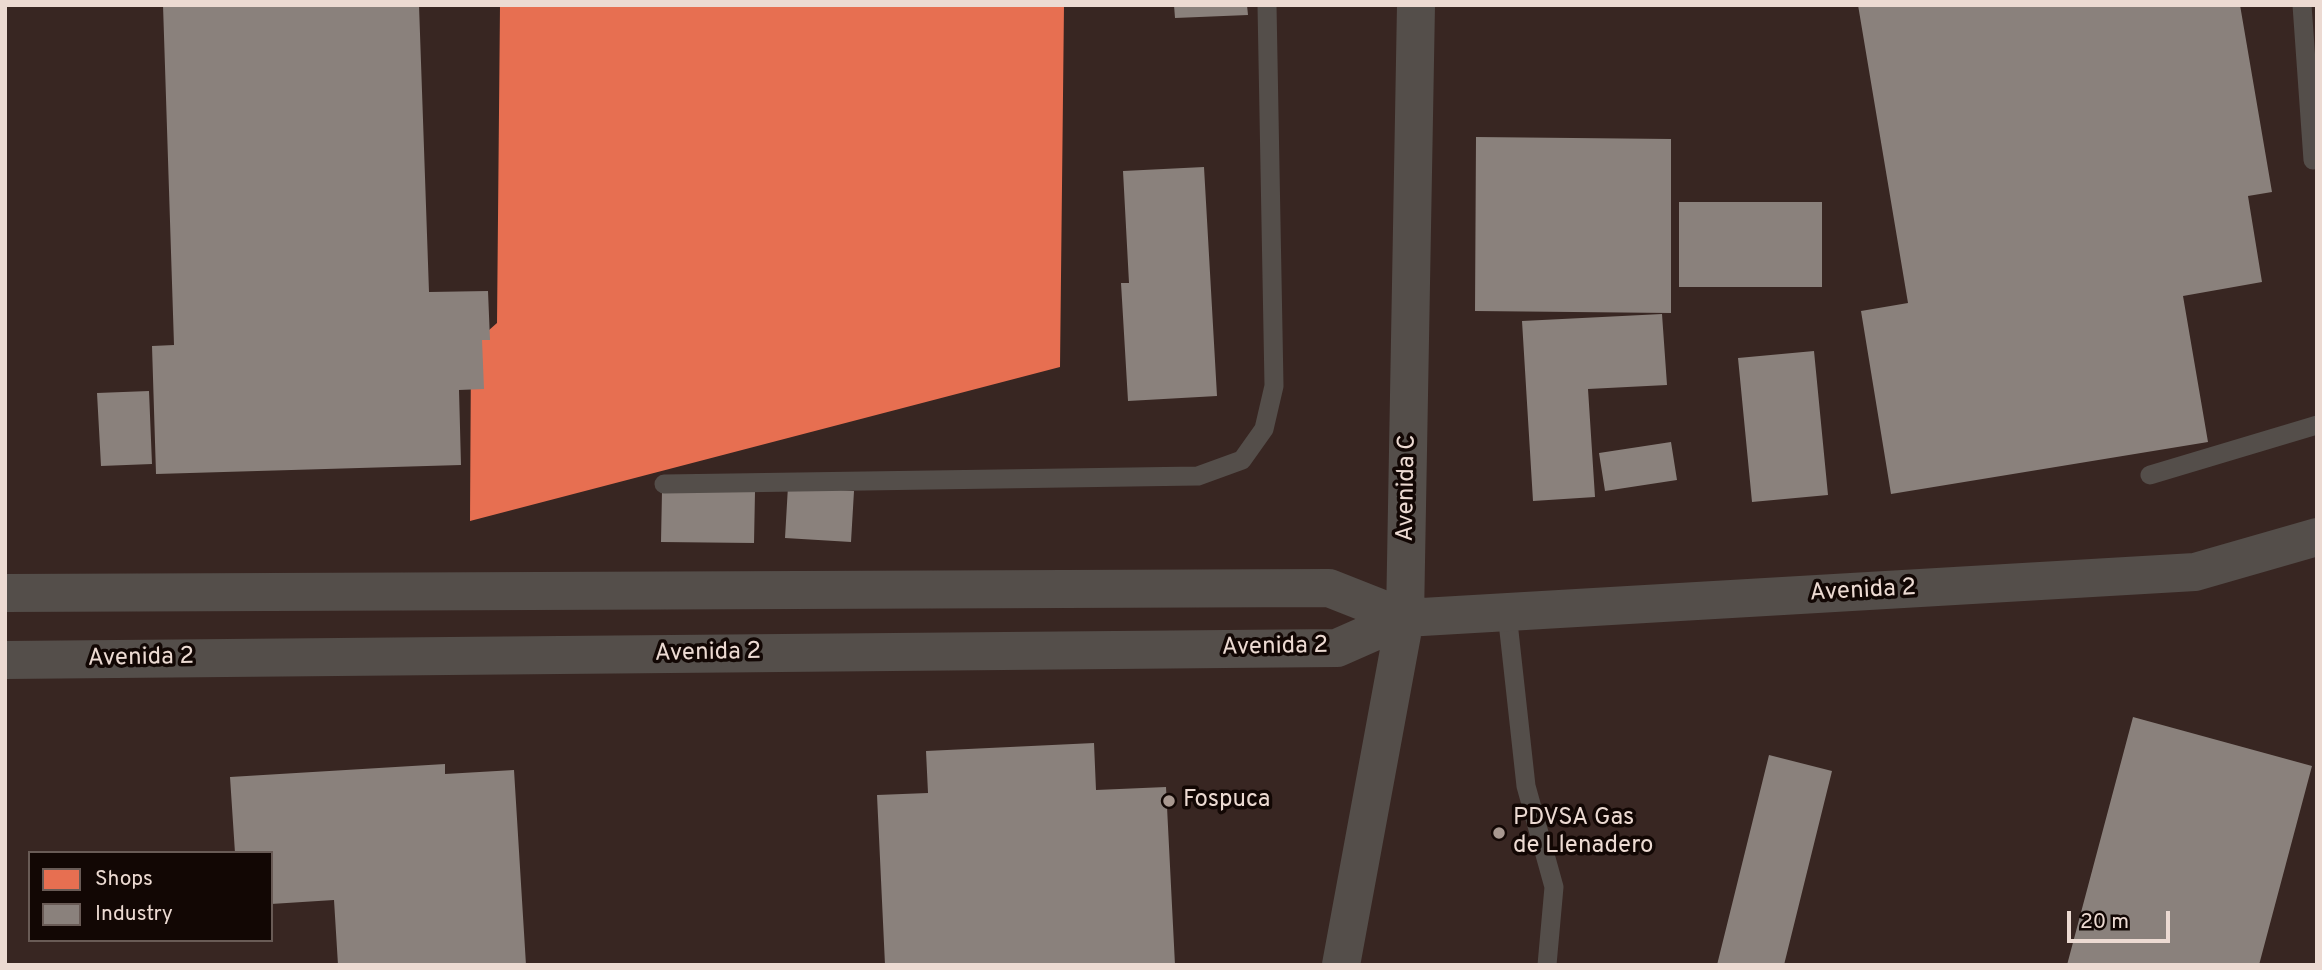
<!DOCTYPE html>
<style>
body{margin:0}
#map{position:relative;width:2322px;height:970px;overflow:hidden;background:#2b1c16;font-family:Overpass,sans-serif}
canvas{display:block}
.frame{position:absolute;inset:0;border:7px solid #ecdad2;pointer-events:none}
.legend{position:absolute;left:28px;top:851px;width:245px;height:91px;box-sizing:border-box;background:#120704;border:2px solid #695b56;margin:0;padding:9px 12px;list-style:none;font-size:21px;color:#ecdad2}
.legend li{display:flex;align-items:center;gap:14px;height:35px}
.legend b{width:35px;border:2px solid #695b56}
.scale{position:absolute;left:2067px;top:911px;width:103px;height:32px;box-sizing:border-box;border:4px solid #ecdad2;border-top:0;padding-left:9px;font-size:21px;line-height:24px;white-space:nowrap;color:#ecdad2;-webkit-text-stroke:5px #120704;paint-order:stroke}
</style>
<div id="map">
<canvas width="2322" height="970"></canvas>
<div class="frame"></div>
<ul class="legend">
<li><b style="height:19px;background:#e76f51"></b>Shops</li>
<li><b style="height:19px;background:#8a817c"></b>Industry</li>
</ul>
<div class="scale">20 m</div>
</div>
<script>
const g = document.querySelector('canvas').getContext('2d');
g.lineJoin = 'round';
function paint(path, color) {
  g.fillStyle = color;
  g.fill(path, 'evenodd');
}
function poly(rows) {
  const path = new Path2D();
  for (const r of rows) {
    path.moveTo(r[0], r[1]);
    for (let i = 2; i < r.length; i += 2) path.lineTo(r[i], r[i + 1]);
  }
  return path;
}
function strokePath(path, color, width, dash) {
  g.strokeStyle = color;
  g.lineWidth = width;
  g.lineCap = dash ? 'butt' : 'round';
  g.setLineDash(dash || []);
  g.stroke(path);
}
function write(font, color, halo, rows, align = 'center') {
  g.font = font + ' Overpass,sans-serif';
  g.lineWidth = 7;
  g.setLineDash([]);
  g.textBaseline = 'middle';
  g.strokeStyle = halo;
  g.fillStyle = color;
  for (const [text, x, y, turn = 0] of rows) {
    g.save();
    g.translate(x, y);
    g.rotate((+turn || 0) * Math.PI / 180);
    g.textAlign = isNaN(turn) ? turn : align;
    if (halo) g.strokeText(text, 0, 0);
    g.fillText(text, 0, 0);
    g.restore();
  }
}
const industrial = poly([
 [5,5,2317,5,2317,965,5,965],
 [30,853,271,853,271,940,30,940]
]);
const shops = poly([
 [500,5,1064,5,1060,367,470,521,471,346,497,323]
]);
const industry = poly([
 [163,5,419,5,429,292,488,291,490,340,482,340,484,389,459,390,461,465,156,474,152,346,174,345],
 [1174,5,1247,5,1248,15,1175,18],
 [1858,5,2240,5,2272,192,2248,196,2262,282,2183,296,2208,442,1891,494,1861,311,1908,303],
 [1476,137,1671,139,1671,313,1475,311],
 [1204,167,1217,396,1128,401,1121,283,1129,283,1123,171],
 [1679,202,1822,202,1822,287,1679,287],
 [1662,314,1667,385,1588,389,1595,497,1533,501,1522,321],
 [1814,351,1828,495,1752,502,1738,358],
 [149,391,152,464,101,466,97,393],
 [1671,442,1677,480,1605,491,1599,453],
 [788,486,854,491,851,542,785,538],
 [662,491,755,492,754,543,661,542],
 [2133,717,2312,766,2259,965,2067,965],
 [1094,743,1096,790,1166,787,1175,965,885,965,877,795,928,793,926,751],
 [1769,755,1832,771,1784,965,1717,965],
 [445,764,445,774,514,770,526,965,338,965,334,900,271,904,271,853,235,853,230,777]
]);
const service = poly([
 [2302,5,2313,160],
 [2150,475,2317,425],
 [664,484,1198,476,1242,460,1264,429,1274,386,1267,5],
 [1507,613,1526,786,1554,887,1547,965]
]);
const minor = poly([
 [5,593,1329,588,1405,618],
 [5,660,1337,648,1405,618,2195,572,2317,537],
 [1341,965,1405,618,1416,5]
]);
const markers = [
 [1169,801,7,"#a89890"],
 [1499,833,7,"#a89890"]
];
const streetNames = [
 ["Avenida C",1408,488,-89],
 ["Avenida 2",1863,592,-3],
 ["Avenida 2",1275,648,-1],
 ["Avenida 2",708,654,-1],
 ["Avenida 2",141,659,-1]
];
const poiNames = [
 ["Fospuca",1183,801],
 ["PDVSA Gas",1513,819],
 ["de Llenadero",1513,847]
];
paint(industrial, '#382622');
paint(shops, '#e76f51');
paint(industry, '#8a817c');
strokePath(service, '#544e4a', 19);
strokePath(minor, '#544e4a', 38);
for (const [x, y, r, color] of markers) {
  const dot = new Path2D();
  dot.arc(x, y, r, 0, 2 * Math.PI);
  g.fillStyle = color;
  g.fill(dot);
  strokePath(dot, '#120704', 2.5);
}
write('24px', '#ecdad2', '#120704', streetNames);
write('24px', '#ecdad2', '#120704', poiNames, 'left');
</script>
